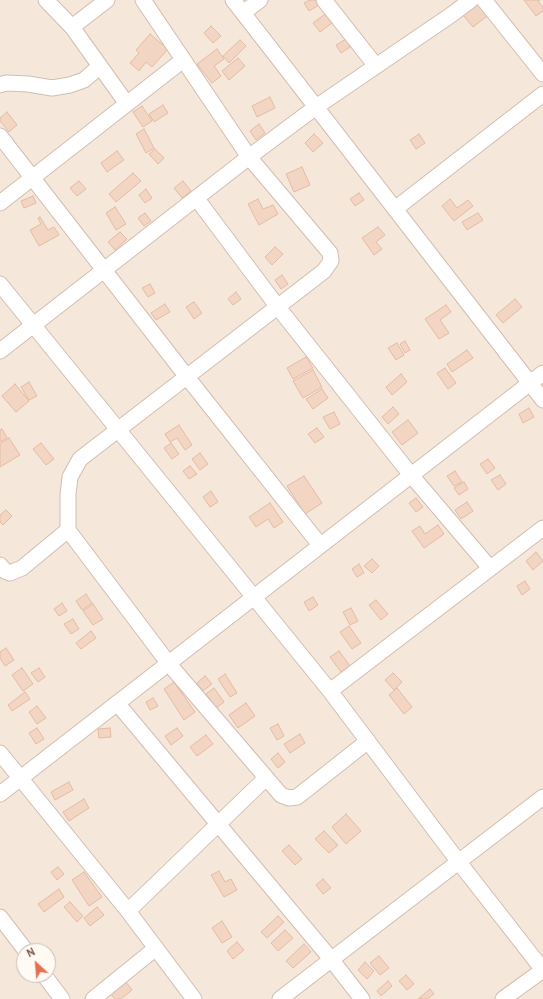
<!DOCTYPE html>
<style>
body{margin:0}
#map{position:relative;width:543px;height:999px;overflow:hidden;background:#fdf6ec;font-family:Overpass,sans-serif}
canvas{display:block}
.north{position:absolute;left:16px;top:943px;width:40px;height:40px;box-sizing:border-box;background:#fffaf3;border:1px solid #cabbb1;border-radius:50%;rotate:334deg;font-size:11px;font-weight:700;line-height:16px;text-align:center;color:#7a5c4d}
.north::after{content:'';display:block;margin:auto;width:14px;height:18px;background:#e76f51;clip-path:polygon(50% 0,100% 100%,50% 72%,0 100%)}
</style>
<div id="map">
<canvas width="543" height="999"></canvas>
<div class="north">N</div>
</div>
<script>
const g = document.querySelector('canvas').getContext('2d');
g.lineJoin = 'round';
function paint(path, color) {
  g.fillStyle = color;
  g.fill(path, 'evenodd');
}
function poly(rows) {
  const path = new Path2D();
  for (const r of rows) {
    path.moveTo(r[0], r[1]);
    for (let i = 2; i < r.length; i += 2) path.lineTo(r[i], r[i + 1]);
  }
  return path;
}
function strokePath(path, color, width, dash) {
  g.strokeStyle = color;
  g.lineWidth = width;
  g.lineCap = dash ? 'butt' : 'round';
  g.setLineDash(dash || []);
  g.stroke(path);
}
const residential = poly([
 [0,0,543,0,543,999,0,999],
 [24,951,48,951,48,975,24,975]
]);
const building = poly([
 [310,0,316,0,319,5,309,11,304,3,310,0],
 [524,0,540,0,538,1,543,7,543,11,536,16,524,0],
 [477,3,487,16,473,27,463,15,477,3],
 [325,14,332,23,320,32,313,23,325,14],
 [211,26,221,36,213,43,204,33,211,26],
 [150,34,168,49,152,67,146,62,139,71,130,63,139,53,136,50,150,34],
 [346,39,350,47,341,53,336,45,346,39],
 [240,40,246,46,229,63,223,56,240,40],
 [217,49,224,59,214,66,221,76,212,83,197,64,217,49],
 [238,58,245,66,229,80,222,71,238,58],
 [270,97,275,108,257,117,252,106,270,97],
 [163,105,168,113,154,122,149,114,163,105],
 [142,106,152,121,143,127,133,112,142,106],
 [7,112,17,125,9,132,0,121,0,118,7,112],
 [259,124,265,133,256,140,250,131,259,124],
 [144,129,154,148,146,153,136,134,144,129],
 [314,134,323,143,313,152,305,143,314,134],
 [419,134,425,143,416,149,410,140,419,134],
 [155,149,164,158,158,164,149,154,155,149],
 [117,151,124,160,107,172,101,163,117,151],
 [302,167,310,185,294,192,286,174,302,167],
 [133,173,141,181,116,202,109,194,133,173],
 [79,181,86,189,77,196,70,188,79,181],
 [183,181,191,191,182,198,174,188,183,181],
 [146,189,152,198,145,203,139,195,146,189],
 [359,193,364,200,355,206,350,199,359,193],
 [33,196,36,203,24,208,21,201,33,196],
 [258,199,263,209,273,205,278,214,259,225,248,204,258,199],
 [450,199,457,208,468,200,473,206,454,221,442,206,450,199],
 [115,207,126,224,116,230,106,213,115,207],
 [145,213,151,221,144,226,138,218,145,213],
 [478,213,483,220,467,230,462,222,478,213],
 [40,217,48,230,54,227,59,235,39,246,30,230,41,224,38,218,40,217],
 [378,227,385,235,376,242,382,249,374,255,362,238,378,227],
 [120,232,127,239,115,250,108,242,120,232],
 [275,247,283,254,272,265,265,257,275,247],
 [282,275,288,284,281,289,275,280,282,275],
 [150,284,155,293,148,297,142,288,150,284],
 [236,292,241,299,233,305,228,299,236,292],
 [515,299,522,307,503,323,496,315,515,299],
 [194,302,202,313,194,319,186,307,194,302],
 [165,304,170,312,156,320,151,313,165,304],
 [446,305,451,312,440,320,449,333,439,339,425,319,446,305],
 [405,341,410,350,405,353,400,344,405,341],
 [397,343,404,355,396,360,388,348,397,343],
 [467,350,473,358,452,372,447,364,467,350],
 [306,357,313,368,293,379,287,368,306,357],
 [445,368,456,383,448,389,437,373,445,368],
 [313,370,322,387,303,398,293,381,313,370],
 [401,374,407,382,392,395,386,387,401,374],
 [29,382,37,396,29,400,21,387,29,382],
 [15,384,29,401,16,412,2,396,15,384],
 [322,389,328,398,313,409,306,399,322,389],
 [393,407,399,414,388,424,382,417,393,407],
 [529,408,534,417,523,423,519,414,529,408],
 [334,412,340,424,330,429,323,417,334,412],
 [408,420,418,433,402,445,392,432,408,420],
 [179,425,192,445,185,450,177,438,170,442,165,434,179,425],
 [317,428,324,437,315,443,308,434,317,428],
 [2,429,7,438,0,442,0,430,2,429],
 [9,438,20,455,0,467,0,444,9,438],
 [41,443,54,459,46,465,33,449,41,443],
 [171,443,179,454,172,459,164,448,171,443],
 [200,453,208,464,200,470,192,459,200,453],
 [488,459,495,468,487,474,480,464,488,459],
 [190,466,197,474,189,479,183,471,190,466],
 [455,471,462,482,454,486,447,476,455,471],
 [500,475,506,484,498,490,491,480,500,475],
 [304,476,322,503,305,514,287,486,304,476],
 [464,482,468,489,459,495,454,488,464,482],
 [211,491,218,502,210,507,203,497,211,491],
 [416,498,423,507,416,512,409,503,416,498],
 [467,502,473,511,461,519,455,510,467,502],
 [270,503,283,522,274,528,268,519,256,527,249,517,270,503],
 [6,510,12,516,3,525,0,522,0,515,6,510],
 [438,525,444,534,424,548,412,531,420,526,425,534,438,525],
 [536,552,543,561,533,570,526,561,536,552],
 [372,559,379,566,372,573,364,566,372,559],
 [359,564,364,573,357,577,352,569,359,564],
 [525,581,530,589,522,595,517,586,525,581],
 [86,594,92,603,82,610,76,601,86,594],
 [313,597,318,605,309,611,304,602,313,597],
 [376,600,388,614,381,620,369,605,376,600],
 [62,603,67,611,59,616,54,609,62,603],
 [93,604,103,619,93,625,83,611,93,604],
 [351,608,358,621,350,625,343,612,351,608],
 [73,619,79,629,71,634,64,624,73,619],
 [349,626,361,643,352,649,340,632,349,626],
 [91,631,96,638,81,649,76,643,91,631],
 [6,648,14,660,5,666,0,658,0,652,6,648],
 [339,651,350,666,341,672,330,657,339,651],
 [22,668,33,684,23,691,12,675,22,668],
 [39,668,45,677,38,682,31,673,39,668],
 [393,673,402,682,394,690,385,680,393,673],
 [225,674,237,693,230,697,218,679,225,674],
 [205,676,212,684,203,691,197,683,205,676],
 [174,682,195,712,184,720,164,689,174,682],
 [214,688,224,702,216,708,206,694,214,688],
 [397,688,412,707,404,714,389,695,397,688],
 [25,692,30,699,12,711,8,705,25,692],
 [153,698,158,706,150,710,146,702,153,698],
 [246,703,255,716,238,728,229,715,246,703],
 [37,706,46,718,37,724,29,712,37,706],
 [278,724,284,736,277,740,270,728,278,724],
 [37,728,44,739,36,744,29,733,37,728],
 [110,728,111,737,99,738,98,729,110,728],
 [177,728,183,736,171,745,165,736,177,728],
 [300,734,305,743,290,753,284,744,300,734],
 [206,735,213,744,197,756,190,747,206,735],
 [278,753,285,762,278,768,271,759,278,753],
 [69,782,73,790,55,800,51,792,69,782],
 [84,799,89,808,69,821,63,812,84,799],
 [346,814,361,831,346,844,332,827,346,814],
 [324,831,338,845,329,853,315,839,324,831],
 [289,845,302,859,295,865,282,851,289,845],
 [58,867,64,874,57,880,51,872,58,867],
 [219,871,225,882,231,879,237,890,224,897,211,875,219,871],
 [84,872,102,897,89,906,72,880,84,872],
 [323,879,331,888,323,894,316,885,323,879],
 [59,889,64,897,44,912,38,904,59,889],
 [70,902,83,916,77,922,64,907,70,902],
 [97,907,104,915,90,926,84,918,97,907],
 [278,916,284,922,267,938,261,932,278,916],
 [222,921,232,937,222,943,212,928,222,921],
 [285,930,293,938,278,951,271,943,285,930],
 [237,942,244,950,233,959,227,951,237,942],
 [304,944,311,952,293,968,286,961,304,944],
 [379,956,389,968,380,975,370,963,379,956],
 [365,962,374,971,367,979,358,970,365,962],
 [406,975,414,984,407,990,399,981,406,975],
 [388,981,392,986,381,996,377,991,388,981],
 [126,982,132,990,121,999,115,999,111,994,126,982],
 [430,989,434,994,427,999,418,999,430,989]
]);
const street = poly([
 [46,0,72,27,127,104],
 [143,0,249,157,330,253,331,261,324,271,80,459,70,477,68,495,68,530,169,664,281,795,289,798,297,797,368,741],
 [233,0,543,400],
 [324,0,376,66],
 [484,0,543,74],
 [243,13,260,0],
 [72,27,107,0],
 [0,85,6,83,28,84,52,88,70,85,84,80,99,67],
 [0,136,187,377,320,545],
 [197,199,277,306,411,475,490,568],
 [0,203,183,60],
 [395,209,543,94],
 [0,284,330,691,458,861,543,970],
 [0,351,249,157,316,107,451,15,471,0],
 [0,565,5,571,10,573,22,568,68,530],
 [330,691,543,528],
 [117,703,331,959,362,999],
 [0,753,128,911,194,999],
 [0,794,543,373],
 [128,911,266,778],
 [0,917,26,951],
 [44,975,62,999],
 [93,999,156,948],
 [280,999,543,797],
 [503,999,543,970]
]);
paint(residential, '#f5e8da');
paint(building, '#f3d5c3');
strokePath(building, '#e6bba3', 1);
strokePath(street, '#d1beb0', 17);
strokePath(street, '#fff', 15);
</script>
